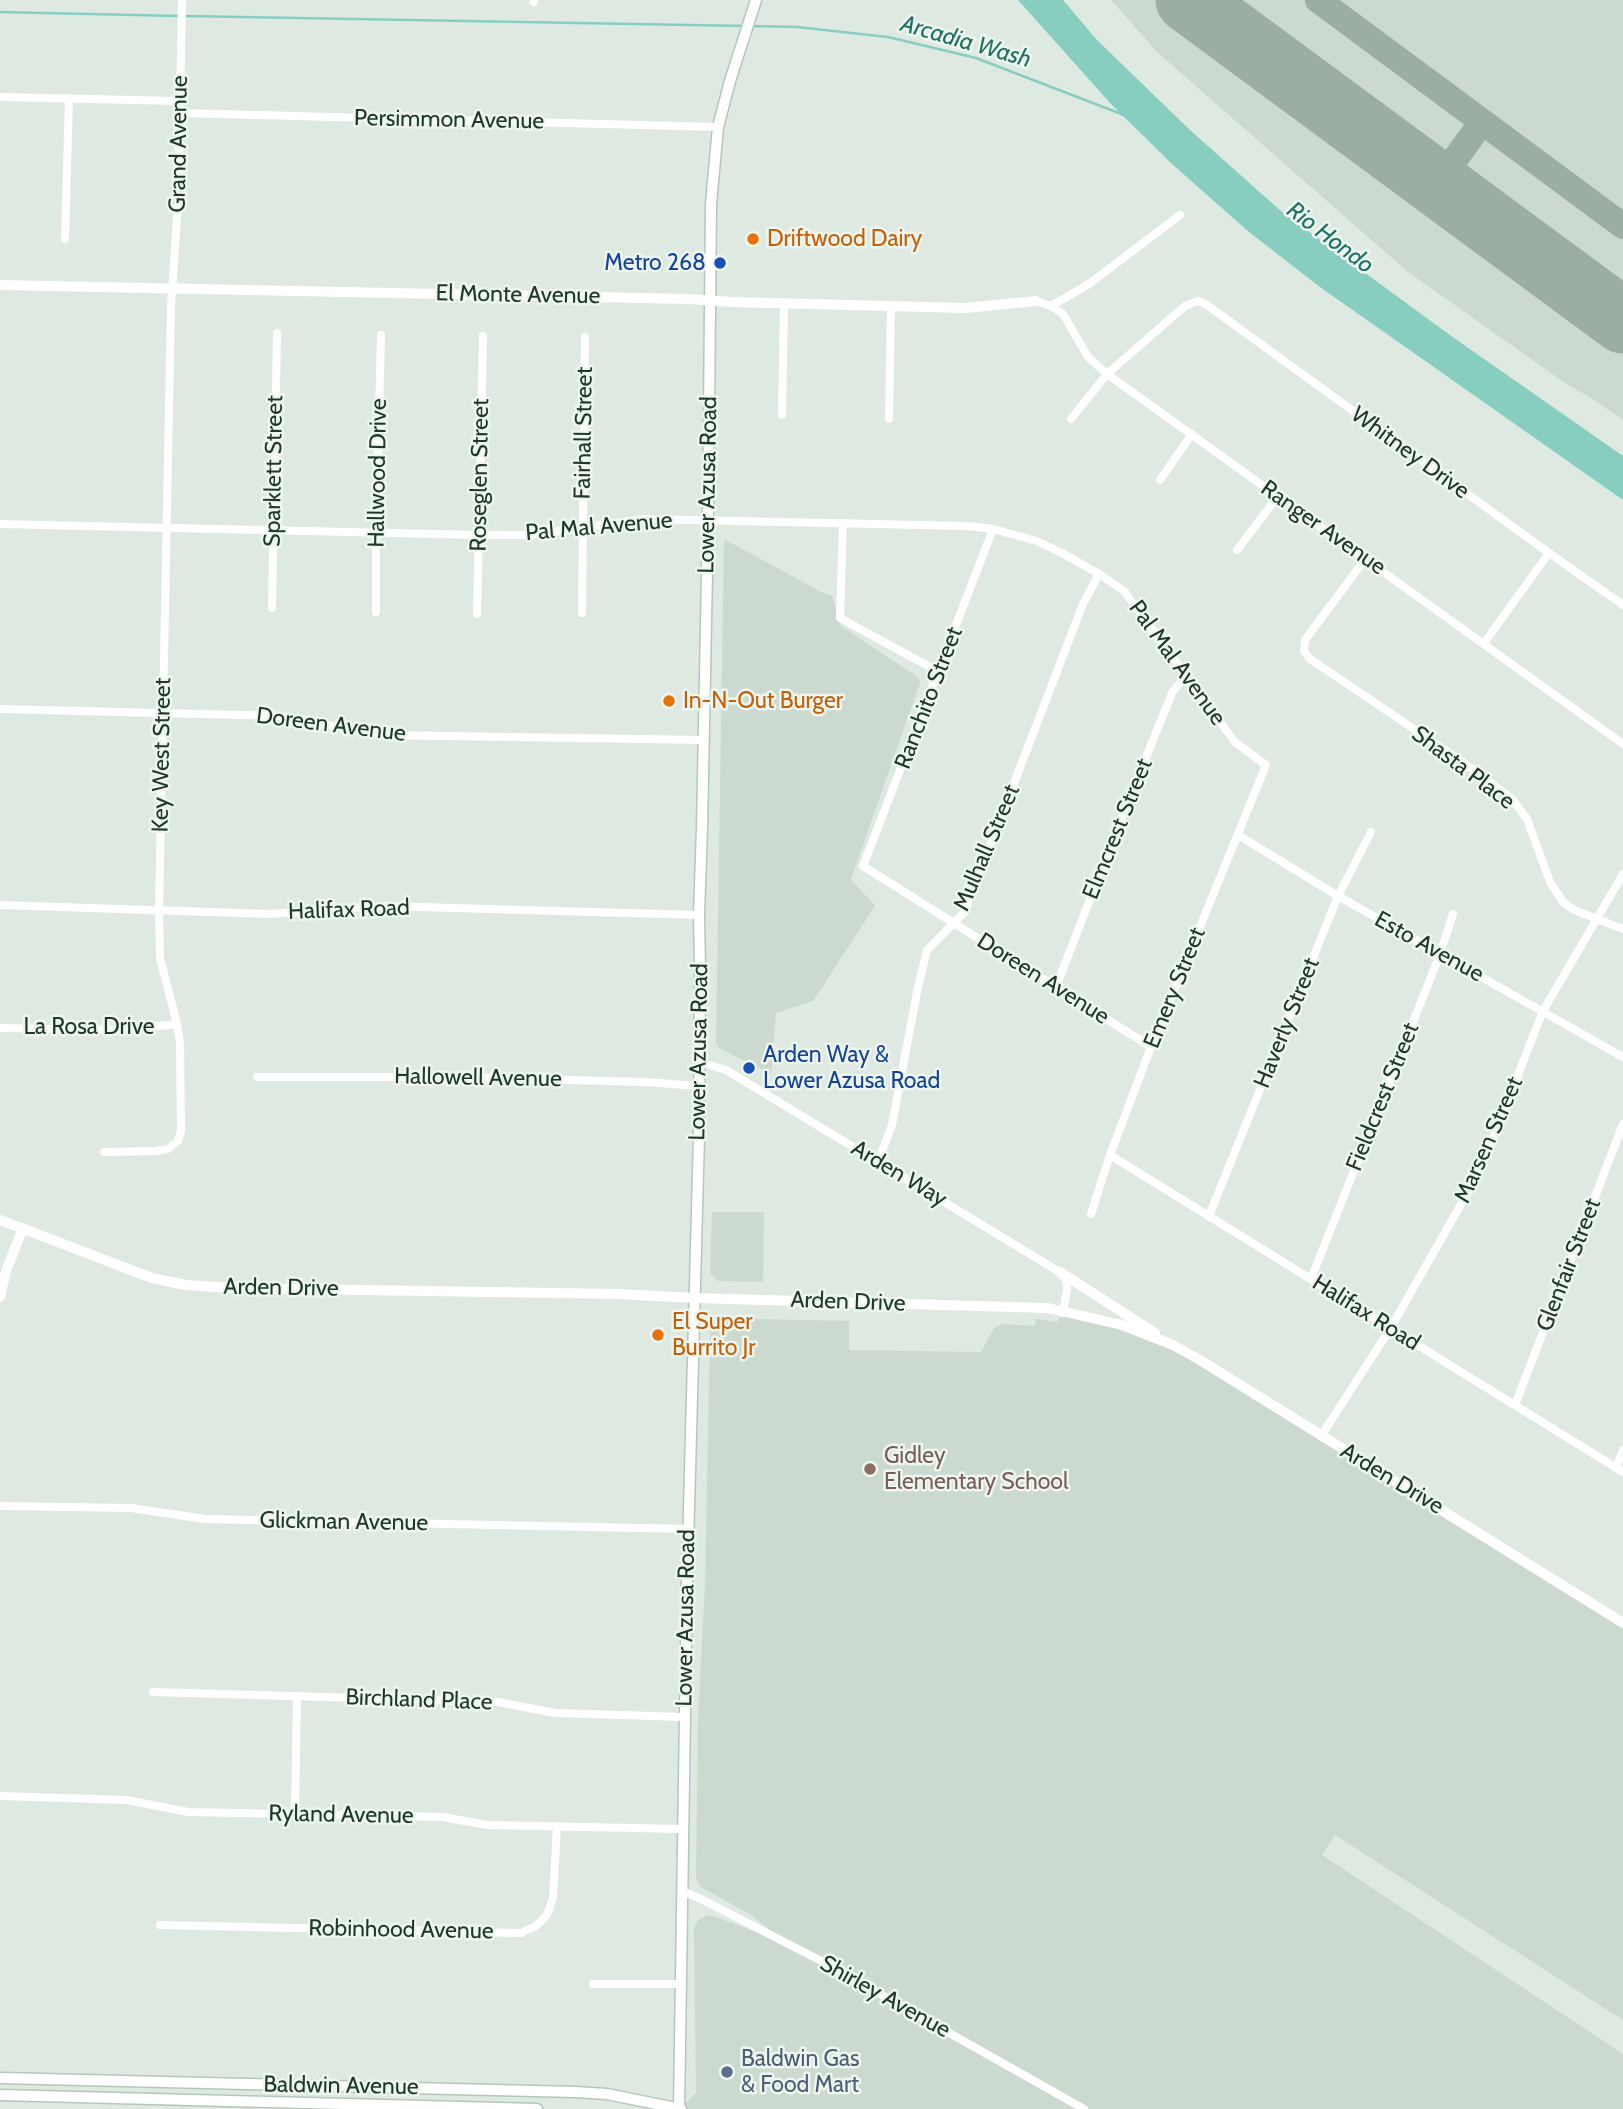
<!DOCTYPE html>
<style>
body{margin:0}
canvas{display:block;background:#dee9e1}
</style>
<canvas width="1623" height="2109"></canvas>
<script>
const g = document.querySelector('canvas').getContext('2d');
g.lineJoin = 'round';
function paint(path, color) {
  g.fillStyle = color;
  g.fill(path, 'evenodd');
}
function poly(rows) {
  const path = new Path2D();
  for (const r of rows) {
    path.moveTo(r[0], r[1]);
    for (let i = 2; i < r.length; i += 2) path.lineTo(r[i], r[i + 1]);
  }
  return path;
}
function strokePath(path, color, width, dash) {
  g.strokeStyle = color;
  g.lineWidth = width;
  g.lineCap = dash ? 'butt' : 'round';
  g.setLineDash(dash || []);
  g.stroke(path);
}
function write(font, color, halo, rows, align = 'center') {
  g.font = font + ' Cabin,sans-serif';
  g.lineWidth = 5;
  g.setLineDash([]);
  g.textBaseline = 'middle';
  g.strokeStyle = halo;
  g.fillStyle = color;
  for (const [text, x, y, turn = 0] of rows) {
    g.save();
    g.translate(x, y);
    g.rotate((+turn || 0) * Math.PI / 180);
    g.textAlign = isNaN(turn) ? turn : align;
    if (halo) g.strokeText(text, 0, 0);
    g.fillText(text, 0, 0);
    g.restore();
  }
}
const built = poly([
 [1111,0,1623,0,1623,420,1591,398,1565,383,1408,272,1158,53],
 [724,539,823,593,832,596,841,626,919,678,920,683,851,879,875,906,813,1001,776,1013,771,1074,719,1048,716,1042],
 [712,1212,764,1212,763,1282,718,1281,710,1273],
 [1063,1313,1173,1345,1623,1623,1623,2020,1335,1835,1322,1855,1623,2054,1623,2109,679,2109,696,2093,694,1928,698,1920,708,1915,716,1917,787,1944,751,1915,701,1887,696,1879,698,1717,705,1586,710,1334,715,1318,849,1321,849,1350,981,1352,994,1328,1002,1324,1035,1326,1036,1319,1057,1322]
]);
const water = poly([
 [1018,0,1063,0,1097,40,1190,130,1282,212,1454,338,1623,456,1623,500,1320,287,1249,232,1172,164,1111,104]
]);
const stream = poly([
 [0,12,179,16],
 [185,16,746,26],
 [752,26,797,27,888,37,976,58,1124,115]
]);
const taxiway = poly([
 [1318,0,1623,226],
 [1437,184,1482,122]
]);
const runway = poly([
 [1188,0,1623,321]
]);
const minor = poly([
 [534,2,534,0],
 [0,97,180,101],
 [179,113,718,127],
 [65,239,69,98],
 [1036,301,1051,306,1063,314,1088,357,1107,374,1623,744],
 [1051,306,1089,284,1180,215],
 [782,415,784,303],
 [889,419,891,306],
 [1071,419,1107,374,1185,306,1198,301,1207,305,1549,553,1623,605],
 [1160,480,1192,434],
 [843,523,840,618,939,672],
 [0,524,479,535,531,535,643,519,968,526,993,529,1037,541,1062,553,1099,574,1124,591,1235,742,1266,765,1151,1047,1110,1155,1091,1214],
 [993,529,863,866,1151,1047],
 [1237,550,1278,496],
 [1366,558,1305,640,1304,651,1310,659,1463,762,1512,799,1527,819,1550,882,1563,902,1574,910,1623,929],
 [272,608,277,333],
 [376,612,376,532,381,335],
 [582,613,585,337],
 [477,614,483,336],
 [1484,643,1549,553],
 [0,709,281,716,380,735,704,740],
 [1238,835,1338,896,1623,1057],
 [0,905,270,914,383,906,699,915],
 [1056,987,1128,801,1173,691,1186,676],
 [0,1028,125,1030,177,1024],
 [699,1062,726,1070,1058,1271,1066,1280,1067,1289,1063,1313],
 [257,1077,449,1077,645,1082,699,1086],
 [104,1152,156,1151,168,1149,178,1141,181,1131,180,1044,177,1024,160,958,159,911,171,306,178,203,182,0],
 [1110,1155,1623,1472],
 [878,1162,892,1125,917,992,927,950,964,913,1083,604,1099,574],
 [1209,1216,1338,896,1371,832],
 [1311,1279,1440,954,1453,914],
 [1515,1405,1623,1124],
 [1321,1436,1390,1329,1480,1171,1543,1011,1623,874],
 [1616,1468,1623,1450],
 [0,1506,131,1508,205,1519,688,1529],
 [153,1692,498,1702,555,1713,684,1717],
 [0,1796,127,1800,188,1812,443,1817,487,1825,683,1829],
 [295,1815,297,1696],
 [682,1891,703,1900,827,1964,1084,2109],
 [160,1925,521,1933,536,1926,547,1915,553,1898,557,1826],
 [593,1984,681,1984]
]);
const tertiary = poly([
 [0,285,689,299,732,302,965,308,1036,301],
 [0,1220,152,1278,186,1285,230,1288,621,1294,694,1298,1048,1308,1122,1325,1173,1345,1200,1360,1623,1623],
 [1060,1272,1155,1333],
 [0,1297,6,1271,23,1228]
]);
const secondary = poly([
 [0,2078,576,2092,607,2094,681,2109],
 [0,2095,537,2109],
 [679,2109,687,1582,699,1136,700,969,699,915,702,828,708,520,711,204,718,127,730,81,756,0]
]);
const markers = [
 [753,239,7,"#e8710a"],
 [720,263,7,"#1a4fb4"],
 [669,701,7,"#e8710a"],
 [749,1068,7,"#1a4fb4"],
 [658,1335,7,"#e8710a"],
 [870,1469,7,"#8d6e63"],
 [727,2072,7,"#5c6f8a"]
];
const streetNames = [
 ["Persimmon Avenue",449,120,1],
 ["Grand Avenue",179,144,-89],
 ["El Monte Avenue",518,295,1],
 ["Fairhall Street",584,433,-89],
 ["Whitney Drive",1410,453,36],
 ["Sparklett Street",274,471,-89],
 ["Hallwood Drive",378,473,-89],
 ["Roseglen Street",480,475,-89],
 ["Lower Azusa Road",708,485,-89],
 ["Pal Mal Avenue",599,527,-5],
 ["Ranger Avenue",1323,528,35],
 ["Pal Mal Avenue",1177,663,54],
 ["Ranchito Street",929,698,-69],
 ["Doreen Avenue",331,725,7],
 ["Key West Street",162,755,-89],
 ["Shasta Place",1463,768,37],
 ["Elmcrest Street",1118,829,-68],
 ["Mulhall Street",987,848,-67],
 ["Halifax Road",349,910,-2],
 ["Esto Avenue",1429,947,29],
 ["Doreen Avenue",1043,979,32],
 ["Emery Street",1175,988,-68],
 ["Haverly Street",1287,1023,-68],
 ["La Rosa Drive",89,1027],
 ["Lower Azusa Road",699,1052,-89],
 ["Hallowell Avenue",478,1078,1],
 ["Fieldcrest Street",1383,1097,-68],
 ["Marsen Street",1489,1140,-66],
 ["Arden Way",899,1174,31],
 ["Glenfair Street",1569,1265,-69],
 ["Arden Drive",281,1288,1],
 ["Arden Drive",848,1302,2],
 ["Halifax Road",1366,1313,32],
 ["Arden Drive",1392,1479,31],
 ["Glickman Avenue",344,1522,1],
 ["Lower Azusa Road",686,1618,-89],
 ["Birchland Place",419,1700,2],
 ["Ryland Avenue",341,1815,1],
 ["Robinhood Avenue",401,1930,1],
 ["Shirley Avenue",885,1997,29],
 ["Baldwin Avenue",341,2086,1]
];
const foodNames = [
 ["Driftwood Dairy",767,239],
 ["In-N-Out Burger",683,701],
 ["El Super",672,1322],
 ["Burrito Jr",672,1348]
];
const transitNames = [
 ["Metro 268",706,263],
 ["Arden Way &",763,1055,"left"],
 ["Lower Azusa Road",763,1081,"left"]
];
const educationNames = [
 ["Gidley",884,1456],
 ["Elementary School",884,1482]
];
const serviceNames = [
 ["Baldwin Gas",741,2059],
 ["& Food Mart",741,2085]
];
const waterNames = [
 ["Arcadia Wash",966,42,16],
 ["Rio Hondo",1330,238,37]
];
paint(built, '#ccd9cf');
paint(water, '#87cec1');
strokePath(stream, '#87cec1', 2.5);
strokePath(taxiway, '#9caea3', 26);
strokePath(runway, '#9caea3', 65);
strokePath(secondary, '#b2c9b9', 13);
strokePath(minor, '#fff', 8);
strokePath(tertiary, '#fff', 10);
strokePath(secondary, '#fff', 10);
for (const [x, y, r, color] of markers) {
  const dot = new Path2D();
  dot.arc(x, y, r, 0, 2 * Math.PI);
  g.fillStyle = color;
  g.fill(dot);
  strokePath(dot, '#eef6f0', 2.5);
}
write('23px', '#20382a', '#eef6f0', streetNames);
write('23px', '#c56008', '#eef6f0', foodNames, 'left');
write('23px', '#164399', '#eef6f0', transitNames, 'right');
write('23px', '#785e54', '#eef6f0', educationNames, 'left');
write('23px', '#4e5e75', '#eef6f0', serviceNames, 'left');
write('italic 24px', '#1d7264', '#eef6f0', waterNames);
</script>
